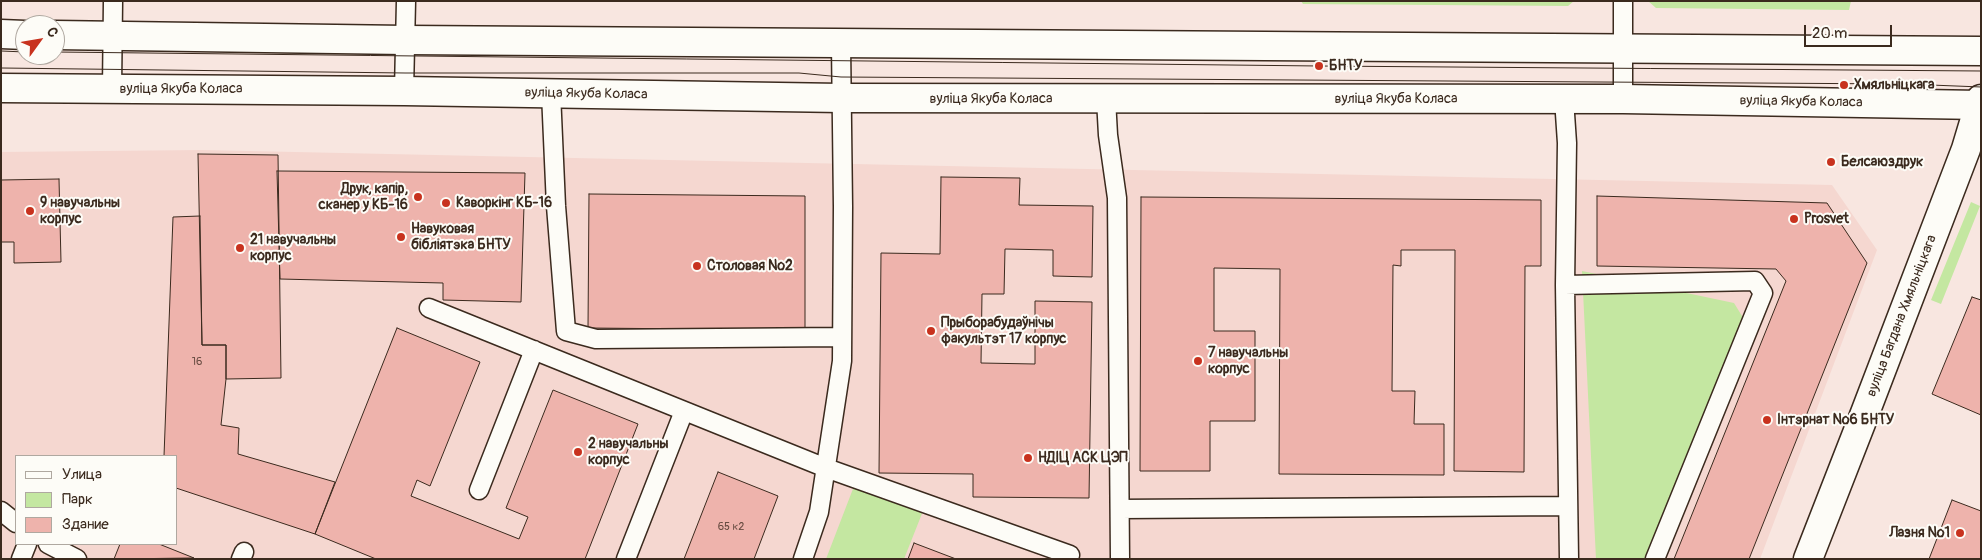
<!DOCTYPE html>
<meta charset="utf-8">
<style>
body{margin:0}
#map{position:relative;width:1982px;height:560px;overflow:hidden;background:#f8e6e0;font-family:Pangolin,sans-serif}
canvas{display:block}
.frame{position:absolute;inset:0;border:2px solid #3b2a1e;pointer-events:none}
.legend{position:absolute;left:15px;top:455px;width:162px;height:90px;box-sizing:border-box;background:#fdfcf7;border:1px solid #afa8a0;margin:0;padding:6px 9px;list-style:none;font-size:15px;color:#3b2a1e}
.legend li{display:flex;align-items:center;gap:10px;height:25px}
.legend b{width:25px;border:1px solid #afa8a0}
.north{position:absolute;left:15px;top:15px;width:50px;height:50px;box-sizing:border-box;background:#fdfcf7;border:1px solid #afa8a0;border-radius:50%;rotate:58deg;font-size:14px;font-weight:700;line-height:20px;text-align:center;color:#3b2a1e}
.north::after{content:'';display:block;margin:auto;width:18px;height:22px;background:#c8321e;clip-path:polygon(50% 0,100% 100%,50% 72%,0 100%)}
.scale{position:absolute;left:1804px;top:25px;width:88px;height:22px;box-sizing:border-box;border:2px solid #3b2a1e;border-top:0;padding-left:6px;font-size:15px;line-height:18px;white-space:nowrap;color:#3b2a1e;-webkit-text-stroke:4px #fdfcf7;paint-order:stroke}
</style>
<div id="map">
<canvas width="1982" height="560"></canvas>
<div class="frame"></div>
<ul class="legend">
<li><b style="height:6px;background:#fdfcf7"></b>Улица</li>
<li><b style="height:14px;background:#c4e7a1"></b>Парк</li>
<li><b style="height:14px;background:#eeb3ac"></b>Здание</li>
</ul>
<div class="north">С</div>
<div class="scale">20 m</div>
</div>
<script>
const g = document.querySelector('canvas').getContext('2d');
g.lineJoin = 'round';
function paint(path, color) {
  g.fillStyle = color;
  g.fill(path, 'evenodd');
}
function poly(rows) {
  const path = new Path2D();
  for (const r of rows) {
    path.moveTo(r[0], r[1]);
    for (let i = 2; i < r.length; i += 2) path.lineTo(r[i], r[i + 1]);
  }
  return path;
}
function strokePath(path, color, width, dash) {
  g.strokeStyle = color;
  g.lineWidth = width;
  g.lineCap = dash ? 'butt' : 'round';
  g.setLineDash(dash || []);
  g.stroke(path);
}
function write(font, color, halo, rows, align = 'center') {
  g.font = font + ' Pangolin,sans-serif';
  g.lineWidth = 4;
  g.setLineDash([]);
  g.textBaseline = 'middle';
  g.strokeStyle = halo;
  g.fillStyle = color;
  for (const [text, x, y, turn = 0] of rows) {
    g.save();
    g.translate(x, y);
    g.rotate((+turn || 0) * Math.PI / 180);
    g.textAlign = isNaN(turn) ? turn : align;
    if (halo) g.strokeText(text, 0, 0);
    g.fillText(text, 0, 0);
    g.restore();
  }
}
const built = poly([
 [202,150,1832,185,1877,250,1760,559,1,559,1,152],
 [16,456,176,456,176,544,16,544]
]);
const green = poly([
 [1301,1,1574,1,1568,6,1303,4],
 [1648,1,1851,1,1849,10,1656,8],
 [1971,202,1980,206,1941,304,1931,300],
 [1582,271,1734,303,1750,329,1659,559,1596,559],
 [856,481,925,506,904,559,826,559]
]);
const building = poly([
 [198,154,278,155,281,378,226,379,226,345,202,345,198,154],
 [277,171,525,173,521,302,443,300,443,283,280,279,277,171],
 [941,177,1020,178,1019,205,1093,206,1092,277,1053,276,1053,250,1005,249,1004,294,982,294,981,363,1035,364,1035,301,1092,302,1089,498,973,497,973,474,879,473,881,253,940,254,941,177],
 [59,179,61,262,14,263,14,242,1,242,1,180,59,179],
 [589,194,805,196,805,330,588,328,589,194],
 [1597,196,1827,203,1867,263,1749,559,1674,559,1786,281,1776,269,1597,266,1597,196],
 [1141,197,1541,200,1541,266,1525,266,1524,472,1454,471,1455,250,1401,250,1401,266,1393,265,1392,391,1415,391,1414,424,1444,424,1444,475,1279,474,1280,269,1214,268,1214,331,1255,331,1255,421,1210,421,1210,471,1140,471,1141,197],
 [200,216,202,345,226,345,226,379,221,425,239,428,238,454,335,482,315,534,176,488,176,456,164,456,173,217,200,216],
 [1972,297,1981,300,1981,415,1932,394,1972,297],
 [397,328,480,362,430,486,417,480,411,496,519,539,528,517,506,508,553,390,638,424,585,559,376,559,315,534,397,328],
 [718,472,778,496,754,559,684,559,718,472],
 [1952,500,1981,511,1981,559,1929,559,1952,500],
 [914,543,956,559,908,559,914,543],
 [120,544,159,544,194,558,114,559,120,544]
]);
const lane = poly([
 [112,89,113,1],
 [404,91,406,1],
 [551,93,556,206,566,331,596,339,842,337],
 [1106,99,1108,135,1117,198,1120,559],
 [1564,99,1567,143,1565,285,1569,559],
 [1623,99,1623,1],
 [1565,285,1755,281,1763,293,1655,559],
 [429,308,826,468,1070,555,1067,559],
 [479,490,534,350],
 [1120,509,1568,506],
 [1,511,16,523],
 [48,544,77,559],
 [21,559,27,544],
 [241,559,244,552],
 [626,559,684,411],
 [803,559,819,512,842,361,843,207,841,44]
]);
const street = poly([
 [1808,559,1865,413,1966,149,1981,99]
]);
const primary = poly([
 [1,34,25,35],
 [55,35,405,40,1981,51],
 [1,88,404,91,841,98,1623,99,1981,105]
]);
const tram = poly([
 [1,51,25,52],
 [55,52,1319,66,1981,71],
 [1,68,405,73,799,73,841,77,1905,84,1981,87]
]);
const markers = [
 [1319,66,5,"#c8321e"],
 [1844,85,5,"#c8321e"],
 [1831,162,5,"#c8321e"],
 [418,197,5,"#c8321e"],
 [446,203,5,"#c8321e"],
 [30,211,5,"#c8321e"],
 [1794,219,5,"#c8321e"],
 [401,237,5,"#c8321e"],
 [240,248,5,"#c8321e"],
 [697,266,5,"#c8321e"],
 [931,331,5,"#c8321e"],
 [1198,361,5,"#c8321e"],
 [1767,420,5,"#c8321e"],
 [578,452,5,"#c8321e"],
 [1028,458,5,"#c8321e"],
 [1960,533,5,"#c8321e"]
];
const numberNames = [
 ["16",197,362],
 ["65 к2",731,527]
];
const poiNames = [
 ["БНТУ",1329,66],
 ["Хмяльніцкага",1854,85],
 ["Белсаюздрук",1841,162],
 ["Друк, капір,",408,189,"right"],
 ["сканер у КБ-16",408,205,"right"],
 ["9 навучальны",40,203],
 ["корпус",40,219],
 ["Каворкінг КБ-16",456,203],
 ["Prosvet",1804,219],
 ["Навуковая",411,229],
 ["бібліятэка БНТУ",411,245],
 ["21 навучальны",250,240],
 ["корпус",250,256],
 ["Столовая №2",707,266],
 ["Прыборабудаўнічы",941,323],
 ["факультэт 17 корпус",941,339],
 ["7 навучальны",1208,353],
 ["корпус",1208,369],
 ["Інтэрнат №6 БНТУ",1777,420],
 ["2 навучальны",588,444],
 ["корпус",588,460],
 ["НДІЦ АСК ЦЭП",1038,458],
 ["Лазня №1",1950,533,"right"]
];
const streetNames = [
 ["вуліца Якуба Коласа",181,89],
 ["вуліца Якуба Коласа",586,94,1],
 ["вуліца Якуба Коласа",991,99],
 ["вуліца Якуба Коласа",1396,99],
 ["вуліца Якуба Коласа",1801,102,1],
 ["вуліца Багдана Хмяльніцкага",1902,316,-69]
];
paint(built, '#f5d7d0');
paint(green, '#c4e7a1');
paint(building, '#eeb3ac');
strokePath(building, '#3b2a1e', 1);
strokePath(lane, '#3b2a1e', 21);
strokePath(street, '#3b2a1e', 31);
strokePath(primary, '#3b2a1e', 31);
strokePath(lane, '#fdfcf7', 18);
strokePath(street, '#fdfcf7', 28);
strokePath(primary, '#fdfcf7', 28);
strokePath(tram, '#3b2a1e', 1);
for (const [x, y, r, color] of markers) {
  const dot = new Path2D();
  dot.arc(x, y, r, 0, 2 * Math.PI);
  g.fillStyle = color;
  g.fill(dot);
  strokePath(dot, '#fdfcf7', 2);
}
write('11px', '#684c42', null, numberNames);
write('bold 14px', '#3b2a1e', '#fdfcf7', poiNames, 'left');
write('14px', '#3b2a1e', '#fdfcf7', streetNames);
</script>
